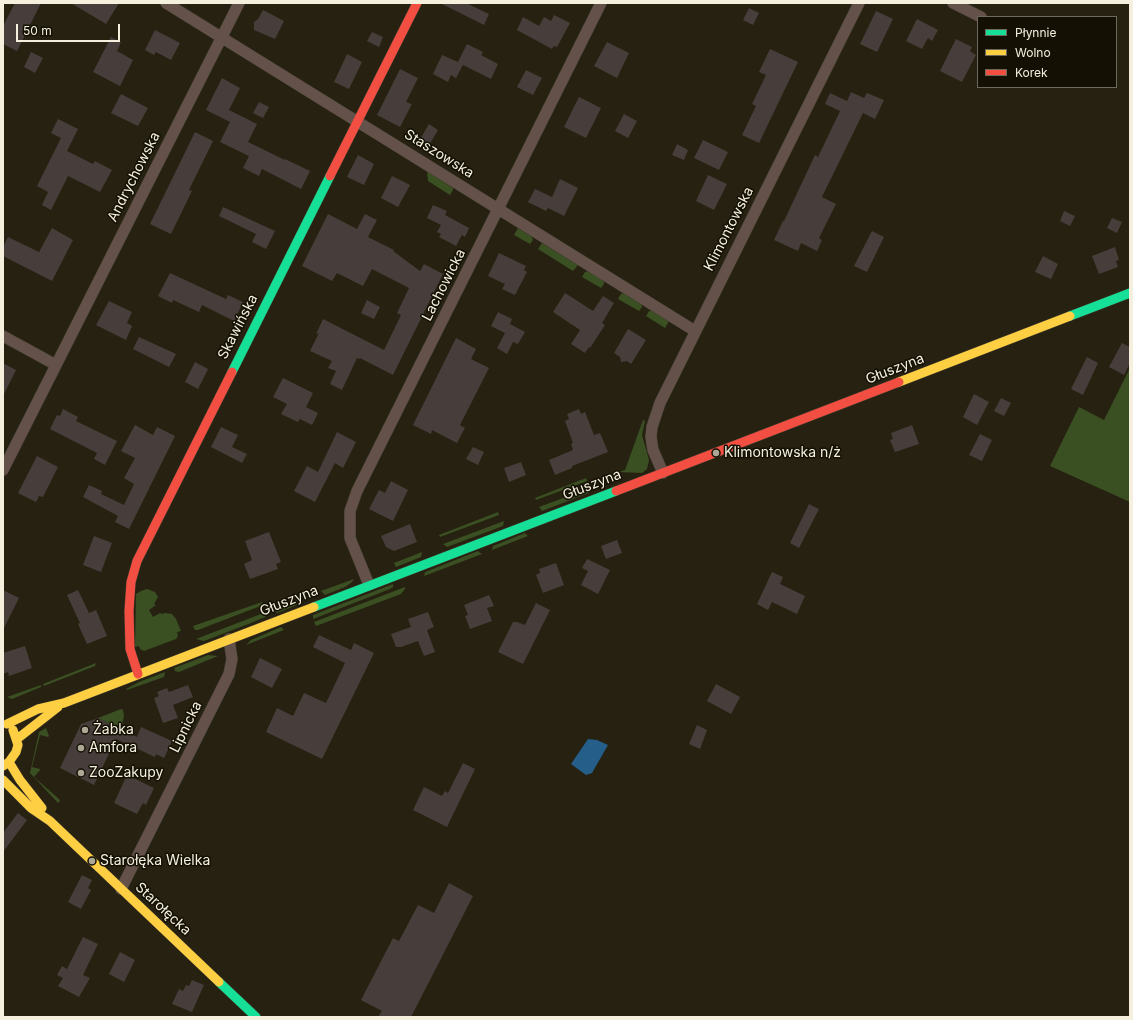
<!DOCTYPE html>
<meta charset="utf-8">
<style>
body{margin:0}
#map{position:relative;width:1133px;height:1020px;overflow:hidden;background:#262110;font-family:Inter,sans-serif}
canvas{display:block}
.frame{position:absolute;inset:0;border:4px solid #f5f0de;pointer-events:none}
.legend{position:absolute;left:977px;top:16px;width:140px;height:72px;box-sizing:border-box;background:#141004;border:1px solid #6e6a5b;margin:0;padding:5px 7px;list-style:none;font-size:12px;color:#f5f0de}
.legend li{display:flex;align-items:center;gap:8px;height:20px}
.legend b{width:20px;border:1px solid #6e6a5b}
.scale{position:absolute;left:16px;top:24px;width:104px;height:18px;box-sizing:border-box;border:2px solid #f5f0de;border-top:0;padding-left:5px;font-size:12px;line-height:14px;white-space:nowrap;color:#f5f0de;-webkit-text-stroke:3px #141004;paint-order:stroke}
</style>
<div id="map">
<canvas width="1133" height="1020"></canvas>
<div class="frame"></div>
<ul class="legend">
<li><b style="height:5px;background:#16e098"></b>Płynnie</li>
<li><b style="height:5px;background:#ffcf43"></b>Wolno</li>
<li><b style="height:5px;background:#f24e42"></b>Korek</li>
</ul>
<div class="scale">50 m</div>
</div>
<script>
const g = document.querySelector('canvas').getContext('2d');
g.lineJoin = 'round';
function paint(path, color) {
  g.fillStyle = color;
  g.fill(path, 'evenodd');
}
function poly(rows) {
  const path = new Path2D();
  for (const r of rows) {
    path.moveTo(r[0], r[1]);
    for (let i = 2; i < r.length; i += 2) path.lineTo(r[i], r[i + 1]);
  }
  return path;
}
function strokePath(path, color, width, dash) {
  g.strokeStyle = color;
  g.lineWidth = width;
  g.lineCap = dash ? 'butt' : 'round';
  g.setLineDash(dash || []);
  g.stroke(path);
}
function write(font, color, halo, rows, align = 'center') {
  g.font = font + ' Inter,sans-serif';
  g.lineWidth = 3;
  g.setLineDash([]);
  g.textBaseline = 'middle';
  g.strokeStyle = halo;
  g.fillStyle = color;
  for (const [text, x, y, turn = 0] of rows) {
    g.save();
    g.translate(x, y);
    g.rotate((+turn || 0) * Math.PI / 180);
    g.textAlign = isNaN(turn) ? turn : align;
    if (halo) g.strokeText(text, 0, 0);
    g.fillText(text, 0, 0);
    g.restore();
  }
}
const green = poly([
 [427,171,453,188,453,190,450,195,428,181],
 [518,228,532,237,533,240,530,244,514,235],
 [542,243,578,265,573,271,538,249],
 [588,271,604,281,604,284,601,288,582,277,585,272],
 [623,293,641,304,642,307,639,311,618,299,621,294],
 [649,311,652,311,669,321,665,328,646,316],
 [1130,368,1130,502,1050,466,1079,407,1104,420],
 [643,420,645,421,642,435,649,460,647,469,642,473,619,472,625,470],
 [586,478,587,481,536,500,535,498],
 [590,488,589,493,542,511,539,507],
 [498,512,499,515,440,537,439,535],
 [504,521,503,526,447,547,443,544],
 [525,533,528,536,492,550,493,546],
 [478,551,482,554,424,576,425,572],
 [422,552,421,557,396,567,394,563],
 [354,579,352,582,345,587,325,595,321,591],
 [393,584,393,587,390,589,313,619,313,615],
 [405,587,405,589,401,594,316,626,314,622],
 [147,589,155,592,158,597,154,604,156,605,149,610,153,617,160,613,162,614,165,613,172,614,176,619,181,631,177,632,178,636,176,639,144,651,140,649,139,646,135,647,136,594,141,591],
 [297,600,297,605,277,613,273,610],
 [262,602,263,605,198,630,195,630,193,626],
 [266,612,265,617,251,623,204,641,196,639],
 [281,627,284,630,246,645,251,640],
 [208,655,218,656,179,672,175,671,174,668],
 [96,663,95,666,44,686,43,684],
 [165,672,164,677,127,690,126,689,139,682],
 [41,685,41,687,12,699,7,697],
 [121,709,123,710,124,716,121,729,98,718],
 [46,728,49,736,48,737,40,735,32,767,40,769,40,770,34,777,59,799,60,801,58,803,30,773,39,732]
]);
const water = poly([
 [588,739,597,740,608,745,592,773,586,775,571,764]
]);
const building = poly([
 [15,3,41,3,17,51,3,44,3,26],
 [71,3,119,3,106,24],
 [440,3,466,3,489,14,484,25],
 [749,8,759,13,753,25,743,20],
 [263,10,284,21,275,39,254,30,254,22,258,19],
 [876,11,893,19,877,52,860,44],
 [554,15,570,23,557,47,554,46,552,49,517,30,523,17,539,26,544,17,551,21],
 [917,19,938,30,932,41,928,38,922,49,906,41],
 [155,30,180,43,171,60,156,52,154,55,145,50],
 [372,32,383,37,379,47,367,41],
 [111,37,121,42,117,51,133,60,120,86,93,72],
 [956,39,972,47,970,51,976,55,962,82,940,71],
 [607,42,629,53,617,78,594,66],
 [467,44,483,52,481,55,498,64,491,79,463,65,456,78,451,75,448,82,433,74,442,55,458,62],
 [770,49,798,62,759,143,742,135,756,106,752,104,766,75,759,72],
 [31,52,43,58,35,73,24,67],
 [347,54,362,62,349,89,334,82],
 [400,69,418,78,406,102,412,104,400,127,377,115],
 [526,70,542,78,533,95,517,87],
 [222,78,240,88,229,110,257,124,248,142,285,160,285,159,310,171,301,189,262,169,259,176,243,168,249,156,220,142,230,122,206,110],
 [851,92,864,98,867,93,884,100,875,119,863,113,822,197,836,204,819,238,822,240,817,251,801,243,798,251,774,240,783,221,784,221,815,155,818,157,840,111,825,104,830,93,847,101],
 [121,94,148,108,138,126,111,113],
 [579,97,601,108,586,138,564,127],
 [259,102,269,107,263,118,253,113],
 [624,114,637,121,628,138,615,131],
 [58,119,78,129,67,151,93,164,95,161,112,170,100,192,68,176,51,210,42,205,48,192,37,186,61,138,51,133],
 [429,124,438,130,428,147,419,141],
 [195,132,213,141,189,190,192,191,171,234,150,224],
 [703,140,728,152,719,170,694,158],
 [677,144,688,150,684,160,672,155],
 [358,155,374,164,364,185,347,177],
 [708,175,727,184,714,210,696,201],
 [392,176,410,185,398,207,381,198],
 [560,179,578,188,564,216,548,208,546,211,528,202,535,189,552,197],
 [433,205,447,211,445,215,469,228,465,237,462,235,456,246,439,237,441,234,437,232,441,225,427,218],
 [223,207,275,231,266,249,252,242,256,234,219,216],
 [1064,211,1075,216,1070,226,1060,221],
 [328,214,357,229,365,214,377,220,368,237,394,250,393,251,420,271,424,264,443,274,393,375,360,358,359,359,357,358,342,390,330,384,336,371,328,368,332,361,310,351,319,333,316,334,323,319,384,350,401,315,397,313,409,288,372,269,363,286,337,273,332,281,302,266],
 [1112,218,1122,222,1117,233,1107,228],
 [52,228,73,240,52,281,3,256,3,247,8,237,39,252],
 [872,231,884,237,867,272,854,266],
 [1115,247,1119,260,1116,261,1118,267,1099,274,1092,256],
 [499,253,526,266,524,270,527,272,515,295,502,289,505,284,488,276],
 [1043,256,1058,264,1051,279,1035,272],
 [170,273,226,299,228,295,243,302,234,321,202,305,199,312,173,300,172,303,158,296],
 [565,293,593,311,603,296,614,303,602,323,605,325,590,348,589,347,585,353,571,344,580,330,553,312],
 [367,300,380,307,374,319,361,313],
 [109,301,132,312,127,323,132,326,126,340,96,325],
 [498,312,512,319,510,324,525,332,518,344,513,342,507,354,497,348,505,333,491,326],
 [628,329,646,340,631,364,627,361,621,362,620,357,614,353],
 [139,337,176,354,169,367,133,349],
 [456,338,476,349,471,359,489,368,460,425,465,428,457,443,432,430,431,434,413,425],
 [1122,343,1130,347,1130,363,1124,375,1109,367],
 [1087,357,1098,363,1083,395,1071,389],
 [195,362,208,369,198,389,185,382],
 [3,363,16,370,3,396],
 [283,378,313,393,306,407,318,413,312,425,300,419,298,422,281,414,287,404,273,397],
 [974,394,989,402,977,425,963,417],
 [1001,398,1011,403,1004,416,994,411],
 [63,409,78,417,76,421,117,441,105,465,94,459,97,453,50,429,57,415,60,416],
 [579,409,581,414,585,412,594,435,600,433,608,452,572,466,572,468,555,475,549,460,573,450,571,444,573,443,565,421,569,419,567,414],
 [135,425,153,435,157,427,175,436,129,529,115,522,118,516,83,497,89,485,102,491,101,494,124,505,134,484,124,478,135,458,121,451],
 [912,425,919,444,895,452,890,440,893,439,891,433],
 [221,427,238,435,232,447,247,454,242,463,211,447],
 [337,432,356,442,343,468,335,463,315,502,294,491,307,466,318,472],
 [980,434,992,440,982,461,969,455],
 [473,447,484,452,478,465,466,459],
 [37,456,58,467,43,497,39,496,36,502,18,493],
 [521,462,526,475,509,482,504,468],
 [391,481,408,490,393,521,369,509,379,490,385,493],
 [809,504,819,509,799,548,790,543],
 [410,524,417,542,394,551,386,547,381,536],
 [269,532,281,562,276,564,278,569,250,579,244,564,252,560,245,541],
 [94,536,112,543,101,572,83,565],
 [617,540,622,553,606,559,601,546],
 [587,559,610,570,598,594,581,585,588,571,582,568],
 [556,563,564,585,543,593,536,575,540,573,539,569],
 [772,572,783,577,780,584,805,596,797,614,772,602,768,610,757,604],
 [3,590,19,598,3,630],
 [78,590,89,613,96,610,107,636,87,644,78,624,80,623,67,595],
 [489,595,494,606,487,608,492,621,470,629,465,616,468,615,464,605],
 [536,603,550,610,523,664,498,652,513,622,517,622,525,625],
 [428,612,434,627,427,630,435,652,424,656,418,641,401,647,396,647,391,634,411,627,408,619],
 [319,635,351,650,354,643,374,653,322,759,266,732,277,708,293,716,304,693,326,703,345,663,313,647],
 [25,646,32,668,9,676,8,672,3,674,3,653],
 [260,658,282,669,272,688,251,677],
 [716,684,740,697,731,714,707,701],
 [188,685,193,697,173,705,178,718,163,723,154,698,159,696,157,692,167,688,169,692],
 [98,718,137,737,141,727,172,741,164,758,156,754,155,757,116,739,94,785,60,768,81,724],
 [697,725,707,730,700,749,689,744],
 [463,763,475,769,447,827,413,810,424,787,442,796,445,791,448,793],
 [127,775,154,788,146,805,143,803,137,814,114,803],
 [18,813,27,820,3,852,3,833],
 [82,875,92,880,88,888,91,890,81,909,68,902],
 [449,883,473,896,411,1017,378,1017,382,1011,361,1000,393,938,399,941,418,905,434,913],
 [83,937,98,944,83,975,90,978,79,997,58,986,63,978,57,975,62,966,67,969],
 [120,952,135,960,124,982,109,974],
 [192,980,204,985,192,1012,172,1004,179,989,183,991,186,985,189,986]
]);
const street = poly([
 [166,3,695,331],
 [953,3,981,17],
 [3,336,56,365],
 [3,470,239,3],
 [663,473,653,450,651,437,652,427,660,403,859,3],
 [369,585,350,538,350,511,357,491,601,3],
 [121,889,229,674,232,659,229,639]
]);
const fast = poly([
 [1070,316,1130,293],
 [232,372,330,176],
 [314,607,616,491],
 [219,982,256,1017]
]);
const slow = poly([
 [899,382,1070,316],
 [7,724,38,709,64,703,314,607],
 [17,739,58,707],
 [9,762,20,780,42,808],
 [3,766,9,762,16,752,18,745,13,730],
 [3,780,31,808,50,821,219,982]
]);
const jam = poly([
 [330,176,417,3],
 [616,491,899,382],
 [138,674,130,649,129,611,131,582,137,561,232,372]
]);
const markers = [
 [716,453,4,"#ada896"],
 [85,730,4,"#ada896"],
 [81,748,4,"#ada896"],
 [81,773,4,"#ada896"],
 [92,861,4,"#ada896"]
];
const streetNames = [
 ["Staszowska",439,154,32],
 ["Andrychowska",134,177,-63],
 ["Klimontowska",729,229,-63],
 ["Lachowicka",444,285,-63],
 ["Skawińska",238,327,-63],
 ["Głuszyna",895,369,-21],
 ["Głuszyna",592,485,-21],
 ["Głuszyna",289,601,-21],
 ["Lipnicka",186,727,-64],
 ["Starołęcka",163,909,43]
];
const poiNames = [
 ["Klimontowska n/ż",724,453],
 ["Żabka",93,730],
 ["Amfora",89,748],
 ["ZooZakupy",89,773],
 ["Starołęka Wielka",100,861]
];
paint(green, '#3a5022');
paint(water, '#255e89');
paint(building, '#473e3b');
strokePath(street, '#413d2f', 12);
strokePath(fast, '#413d2f', 10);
strokePath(slow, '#413d2f', 10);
strokePath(jam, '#413d2f', 10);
strokePath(street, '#63514a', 11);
strokePath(fast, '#16e098', 9);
strokePath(slow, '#ffcf43', 9);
strokePath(jam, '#f24e42', 9);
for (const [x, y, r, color] of markers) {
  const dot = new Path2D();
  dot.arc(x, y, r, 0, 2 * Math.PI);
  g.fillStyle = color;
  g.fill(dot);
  strokePath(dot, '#141004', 1.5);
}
write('14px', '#f5f0de', '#141004', streetNames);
write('14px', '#f5f0de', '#141004', poiNames, 'left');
</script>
